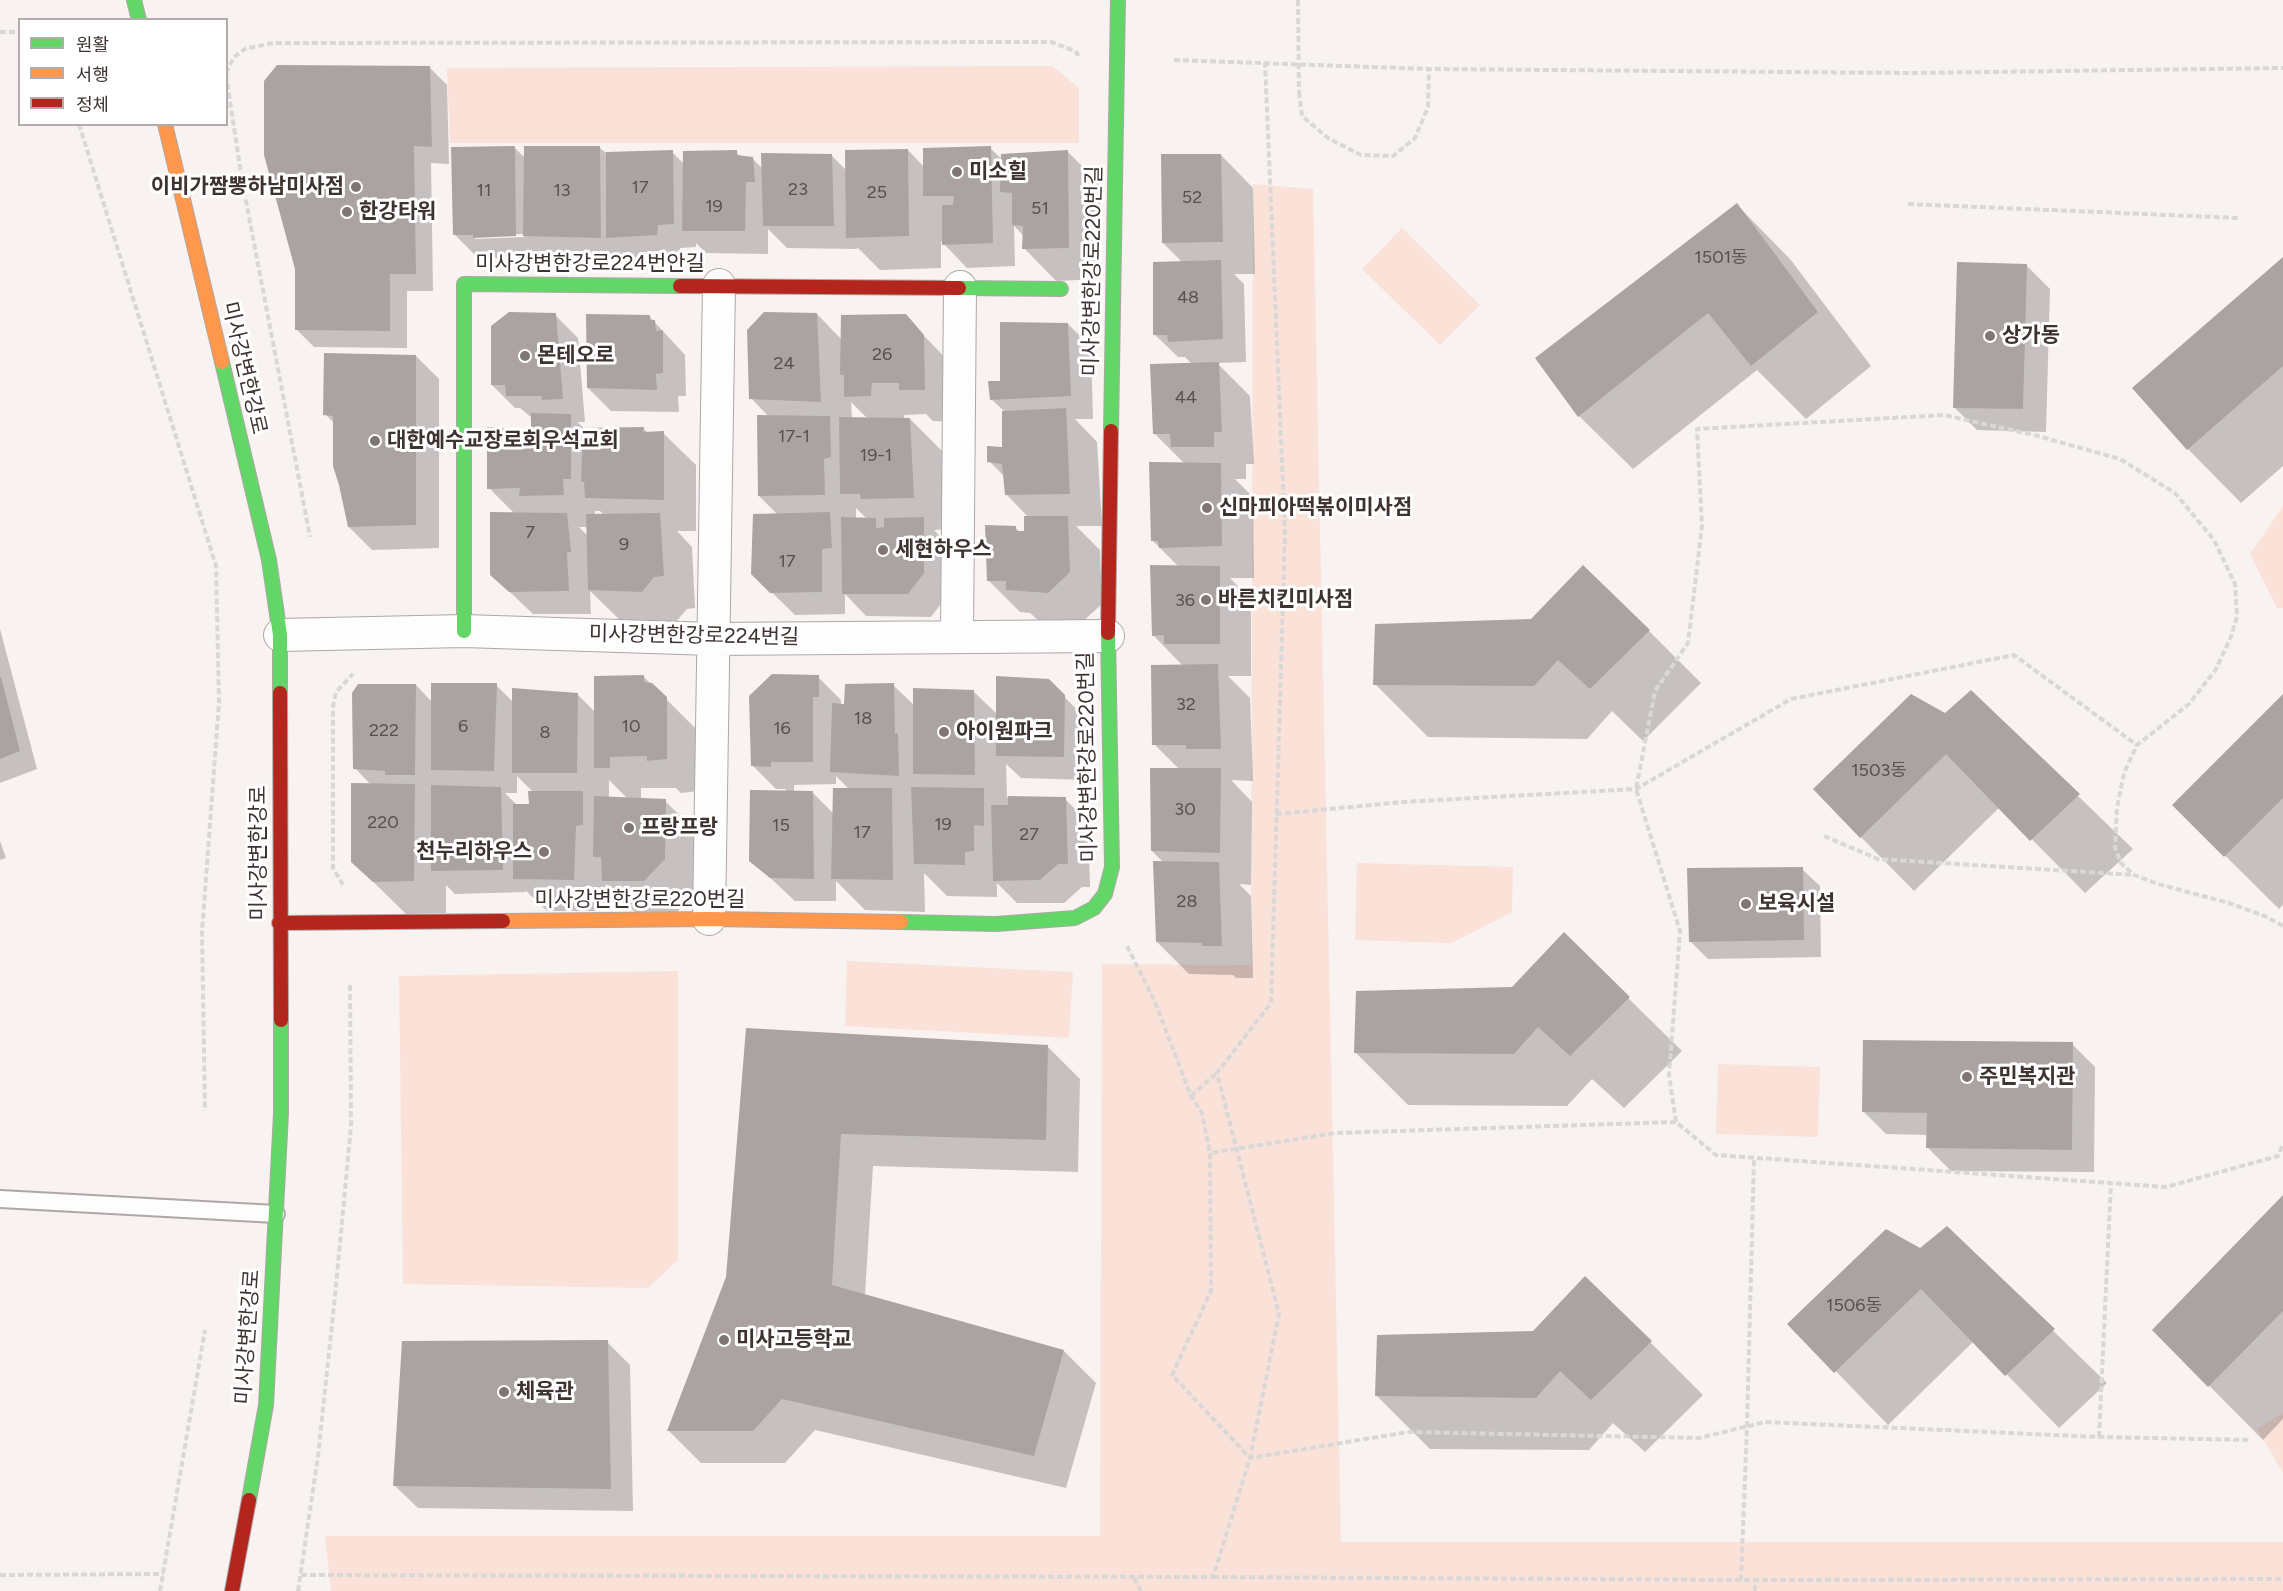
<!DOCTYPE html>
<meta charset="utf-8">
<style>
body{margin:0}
#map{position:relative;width:2283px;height:1591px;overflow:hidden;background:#f8f2f0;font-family:Figtree,"Noto Sans KR",sans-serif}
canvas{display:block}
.legend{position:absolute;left:18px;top:18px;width:210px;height:108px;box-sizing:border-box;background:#fff;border:2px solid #b2adac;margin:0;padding:8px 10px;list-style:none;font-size:18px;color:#3e3330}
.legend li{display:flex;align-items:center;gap:12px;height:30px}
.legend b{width:30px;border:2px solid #b2adac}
</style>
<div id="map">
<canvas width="2283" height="1591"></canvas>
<ul class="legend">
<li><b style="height:8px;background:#63d668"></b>원활</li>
<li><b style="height:8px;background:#ff974d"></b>서행</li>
<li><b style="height:8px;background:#b3261e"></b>정체</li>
</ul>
</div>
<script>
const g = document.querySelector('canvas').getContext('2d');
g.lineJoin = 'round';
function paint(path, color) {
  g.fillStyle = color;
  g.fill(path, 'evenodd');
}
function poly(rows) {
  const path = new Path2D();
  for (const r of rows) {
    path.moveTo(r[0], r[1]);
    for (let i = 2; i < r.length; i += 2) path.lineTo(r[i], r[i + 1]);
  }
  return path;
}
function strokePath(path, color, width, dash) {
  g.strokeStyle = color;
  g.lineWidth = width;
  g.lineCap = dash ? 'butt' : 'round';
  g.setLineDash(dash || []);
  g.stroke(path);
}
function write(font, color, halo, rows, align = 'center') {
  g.font = font + ' Figtree,"Noto Sans KR",sans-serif';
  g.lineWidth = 6;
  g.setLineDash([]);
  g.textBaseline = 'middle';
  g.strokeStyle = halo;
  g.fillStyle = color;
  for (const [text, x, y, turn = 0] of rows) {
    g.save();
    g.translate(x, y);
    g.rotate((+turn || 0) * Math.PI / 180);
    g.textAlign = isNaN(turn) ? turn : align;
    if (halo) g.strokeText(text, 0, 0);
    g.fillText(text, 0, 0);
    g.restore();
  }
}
const green = poly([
 [1052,66,1079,88,1079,143,450,143,447,68],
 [1253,184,1313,189,1341,1542,2283,1542,2283,1591,331,1591,325,1536,1100,1536,1102,964,1251,965],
 [1402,228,1480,305,1440,345,1362,269],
 [2283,506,2283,608,2277,608,2250,554],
 [1357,863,1513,867,1512,912,1452,943,1355,940],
 [847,961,1073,972,1069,1038,845,1026],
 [678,971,678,1260,648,1288,403,1284,399,976],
 [1718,1064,1820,1067,1818,1137,1716,1134],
 [2283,1413,2283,1473,2257,1429]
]);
const shadow = poly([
 [429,67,447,85,449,164,431,163,433,291,407,291,407,348,314,347,297,330,297,268],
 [599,147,606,153,672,152,684,164,736,152,741,157,752,158,763,169,831,155,847,171,908,150,924,167,990,148,1003,160,1068,152,1100,184,1100,279,1056,281,1024,248,1024,236,1014,226,1015,266,967,268,941,241,941,268,880,270,857,247,857,249,787,248,768,229,768,254,706,253,696,243,696,247,680,248,680,258,631,260,623,252,623,260,548,259,539,250,539,258,498,260,495,257,478,258,455,235,515,148,525,158],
 [524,234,524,237,475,239,475,236],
 [1221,155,1253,188,1255,274,1234,274,1244,284,1246,362,1217,363,1250,396,1254,464,1246,464,1246,479,1235,479,1253,497,1254,578,1230,578,1251,600,1251,676,1228,676,1250,698,1253,781,1231,780,1252,802,1251,885,1239,884,1251,896,1253,978,1236,978,1233,975,1189,974,1157,942,1164,863,1152,851,1179,769,1154,744,1183,666,1153,635,1179,567,1152,540,1185,464,1154,433,1192,364,1185,357,1178,357,1154,334,1183,263,1163,243],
 [1737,205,1790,259,1871,366,1806,419,1757,370,1633,469,1579,416],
 [2283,259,2283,466,2241,503,2188,449],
 [2027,266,2050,289,2046,432,1977,430,1954,407],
 [817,314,842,340,905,316,956,369,957,422,933,421,926,414,904,415,904,419,910,419,942,451,946,529,934,530,946,542,947,596,931,617,866,616,845,594,845,614,795,615,752,573,778,515,759,496,769,417,751,398],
 [851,402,868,419,852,419],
 [856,508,867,519,856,519],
 [555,315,578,338,585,422,577,422,585,429,643,428,648,433,663,433,696,465,696,531,677,531,692,547,695,608,687,609,674,624,622,622,590,591,591,614,533,614,492,575,515,514,489,488,532,431,532,418,520,408,515,408,492,385],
 [595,511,600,511,604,515,595,515],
 [579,527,588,527,588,536],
 [649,316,685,355,686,396,678,396,679,412,611,411,588,388],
 [1068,324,1091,347,1093,419,1075,419,1097,442,1102,526,1076,526,1100,550,1102,604,1080,624,1040,622,1030,613,1020,612,988,580,1015,527,1020,532,1026,532,1029,518,1006,494,1005,477,989,461,1003,448,1004,411,991,399,1001,383],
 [416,356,439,379,439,548,372,550,349,527,341,485,335,424,325,414],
 [0,629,37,769,0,783],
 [1649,631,1701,683,1643,741,1612,711,1587,739,1428,737,1375,684],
 [644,677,698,731,698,791,681,793,676,788,641,788,641,800,665,801,698,833,697,892,677,912,636,913,606,884,606,911,547,911,525,890,526,892,455,894,446,885,446,913,406,914,352,861,371,785,355,768,416,685,432,702,496,685,514,703,577,694,596,713],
 [517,776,534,793,530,805,517,805,505,793,517,793],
 [609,780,628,799,609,798],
 [818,677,841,700,841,705,893,685,915,706,973,691,998,715,1048,680,1087,720,1087,780,1021,778,1006,764,1007,797,1065,799,1088,822,1090,887,1082,887,1064,903,1017,903,997,883,997,897,947,896,924,873,925,912,865,910,836,881,836,901,795,901,751,860,786,789,776,789,753,766],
 [836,776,849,789,834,814,812,792,794,792,794,785,836,784],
 [1971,693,2133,849,2085,893,2000,807,1914,891,1861,837,1945,715],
 [2283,697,2283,905,2279,909,2174,805],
 [0,841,6,858,0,860],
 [1802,869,1820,886,1821,957,1708,959,1690,941],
 [1564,935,1682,1051,1624,1108,1592,1079,1567,1106,1408,1105,1355,1052,1512,989],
 [747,1029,1048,1047,1080,1079,1078,1172,873,1166,865,1295,1064,1351,1096,1383,1066,1488,815,1430,785,1463,701,1463,669,1431,728,1277],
 [2072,1044,2095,1067,2094,1172,1951,1171,1928,1148,1928,1135,1886,1134,1863,1111],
 [2283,1197,2283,1419,2263,1440,2154,1330],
 [1947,1228,2107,1383,2059,1428,1974,1341,1888,1425,1790,1324,1920,1250],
 [607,1342,630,1365,633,1511,418,1508,394,1485],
 [1650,1342,1703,1395,1645,1452,1613,1423,1589,1450,1430,1449,1377,1396]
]);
const building = poly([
 [277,65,430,66,432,147,414,146,416,274,390,274,390,331,295,330,295,269,264,155,264,81],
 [515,146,516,236,473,238,473,235,453,235,451,147],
 [524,146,600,146,601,238,523,236],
 [991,146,993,243,942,245,942,205,953,205,954,196,923,196,923,148],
 [908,149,909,236,846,238,845,150],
 [673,150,674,224,658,225,657,235,606,238,606,152],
 [737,150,737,155,753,157,755,182,746,182,745,231,682,231,683,151],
 [1068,150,1069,248,1022,249,1023,226,1012,225,1012,193,1000,192,1001,154],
 [761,153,832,154,834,226,763,226],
 [1161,154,1221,154,1223,242,1162,243],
 [1737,203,1818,312,1751,366,1708,313,1578,417,1535,358],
 [2283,257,2283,366,2187,450,2132,388],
 [1221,260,1223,339,1168,342,1167,335,1153,335,1153,262],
 [1957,262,2027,264,2023,409,1953,408],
 [509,312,556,313,563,399,542,400,541,396,506,396,505,385,491,385,491,326],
 [764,312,817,313,821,402,749,399,747,330],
 [586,314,650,315,650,320,655,320,656,331,663,330,663,373,656,374,657,390,587,388],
 [906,314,924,335,925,390,899,390,899,383,872,383,871,396,844,397,844,375,840,375,841,315],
 [1000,322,1068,323,1071,396,990,400,988,381,1000,381],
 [324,353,416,355,416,525,348,527,339,485,333,466,333,416,323,415],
 [1219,362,1222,432,1214,432,1214,447,1171,447,1170,434,1153,434,1150,364],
 [1066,408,1070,494,1005,495,1002,464,987,462,987,446,1002,447,1002,411],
 [531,413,571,414,571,479,563,479,564,495,519,496,520,488,487,489,487,427,531,430],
 [757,415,830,416,831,457,824,459,825,495,758,496],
 [839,417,910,418,914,498,861,499,860,494,840,494],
 [644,427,643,432,664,431,664,500,585,498,584,482,581,482,583,428],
 [1149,462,1221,463,1222,546,1159,548,1158,541,1151,541],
 [490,512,567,513,571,552,567,552,569,591,509,592,490,575],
 [830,512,832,548,822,549,822,592,770,593,751,574,753,514],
 [660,513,664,576,654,577,642,592,588,590,586,514],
 [1024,516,1068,516,1070,572,1048,593,1006,590,1006,581,987,581,985,525,1016,526,1016,531,1024,531],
 [841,517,876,518,876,528,884,527,884,518,924,517,924,573,908,594,842,594],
 [1150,565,1220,566,1220,644,1164,644,1164,635,1152,636],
 [1583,565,1650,630,1590,689,1558,660,1534,686,1373,685,1375,624,1531,619],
 [1218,664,1221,749,1186,749,1186,745,1152,745,1151,665],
 [772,674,819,675,819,697,813,697,813,762,771,762,771,767,751,766,749,696],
 [644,675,644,682,652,683,667,697,667,759,647,761,647,756,610,757,610,768,594,768,594,676],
 [996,676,1049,679,1065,695,1064,757,996,756],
 [1,677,20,751,0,759,0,678],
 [431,683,497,683,494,771,431,770],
 [894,683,895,734,898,733,899,776,830,772,832,703,844,704,845,684],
 [358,684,416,684,415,775,385,775,385,771,353,769,352,693],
 [512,688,578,693,577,773,512,773],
 [913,688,974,690,975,775,913,774],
 [1971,690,2080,794,2030,841,1946,754,1860,838,1813,789,1911,694,1945,713],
 [2283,694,2283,798,2224,857,2172,805],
 [1150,768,1221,768,1220,853,1151,851],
 [351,783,415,784,414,881,373,882,351,862],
 [431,785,501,787,503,870,431,871],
 [911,787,984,788,984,826,974,825,974,851,965,852,965,865,914,864],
 [833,788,892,788,893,880,831,879],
 [750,790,813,791,814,879,770,878,749,861],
 [528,791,583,791,583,825,576,826,574,880,513,879,513,804,529,804],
 [594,796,666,799,665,859,644,881,602,881,601,857,593,857],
 [1008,796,1066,797,1068,864,1058,864,1040,880,993,881,991,805,1008,805],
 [1153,861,1219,862,1222,946,1202,946,1202,943,1156,942],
 [1803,867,1804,940,1689,942,1687,868],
 [1564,932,1630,997,1570,1056,1538,1027,1514,1054,1354,1053,1356,991,1512,987],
 [746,1028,1048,1045,1046,1140,841,1134,832,1285,1064,1350,1034,1456,782,1399,753,1431,667,1431,726,1277],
 [1863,1040,2073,1042,2072,1150,1926,1148,1927,1113,1862,1112],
 [2283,1195,2283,1311,2208,1387,2152,1330],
 [1947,1226,2055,1329,2005,1376,1921,1289,1834,1373,1787,1324,1886,1229,1920,1248],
 [1585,1276,1652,1341,1591,1400,1560,1371,1536,1398,1375,1396,1377,1335,1533,1331],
 [608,1340,611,1489,393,1486,402,1341]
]);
const path = poly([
 [0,32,20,32],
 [1174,60,1429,69,1910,73,2283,68],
 [226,73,234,57,245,49,273,43,1051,42,1075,51,1079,56],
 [226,75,242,180,310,537],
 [1299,92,1302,116,1328,138,1361,155,1393,156,1415,138,1428,107,1429,69],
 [79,124,216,566,219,702,202,932,205,1111],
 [1908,204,2239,218],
 [1276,814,1403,802,1636,789,1791,699,2014,655,2137,745],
 [1824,836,1878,859,2134,875],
 [343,885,333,868,333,707,336,692,353,674],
 [2283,926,2267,917,2229,903,2158,884,2134,875,2121,863,2115,848,2117,808,2124,773,2137,745,2189,704,2216,669,2231,637,2237,616,2235,584,2214,540,2175,493,2120,459,2038,436,1944,415,1697,429,1702,526,1688,643,1655,691,1636,789,1680,931,1669,1075,1676,1122,1716,1155,2166,1187,2278,1156,2283,1144],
 [1127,946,1155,1002,1191,1096,1202,1113,1210,1153],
 [1191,1096,1217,1073],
 [1676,1122,1335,1133,1210,1153,1211,1291,1172,1375,1250,1458,1408,1432,1699,1438,1765,1422,2099,1437,2251,1440],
 [2099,1437,2111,1182],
 [0,1575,163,1574],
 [301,1575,1213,1577,1250,1458,1279,1314,1217,1073,1271,1003,1285,532,1265,63],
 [1213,1577,1755,1580,2283,1579],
 [1134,1578,1141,1591],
 [1741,1580,1747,1427,1754,1158],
 [160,1591,205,1330],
 [298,1591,318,1456,335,1296,351,1126,350,984],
 [1755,1591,1755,1580]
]);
const lane = poly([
 [0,1199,276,1214]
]);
const street = poly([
 [280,635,464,631,712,639,1108,636],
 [957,635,960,287],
 [709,919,719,285]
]);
const fast = poly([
 [134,0,139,20],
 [959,288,1061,289],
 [222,362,269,560,280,635,280,693],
 [1111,431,1118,0],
 [464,631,464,284,680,286],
 [901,922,996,924,1075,918,1094,908,1105,894,1112,867,1108,633],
 [249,1500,266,1405,281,1113,281,1020]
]);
const slow = poly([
 [165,124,222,362],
 [503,921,709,919,901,922]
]);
const jam = poly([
 [680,286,959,288],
 [1108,633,1111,431],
 [280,693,281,1020],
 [279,923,503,921],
 [232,1591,249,1500]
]);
const pathBridge = poly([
 [1298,0,1299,92]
]);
const markers = [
 [957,172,6,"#7f7673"],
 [356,187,6,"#7f7673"],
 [347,212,6,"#7f7673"],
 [1990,336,6,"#7f7673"],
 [525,356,6,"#7f7673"],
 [375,441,6,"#7f7673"],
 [1207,508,6,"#7f7673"],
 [883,550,6,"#7f7673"],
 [1206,600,6,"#7f7673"],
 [944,732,6,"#7f7673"],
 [629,828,6,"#7f7673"],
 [544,852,6,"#7f7673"],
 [1746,904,6,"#7f7673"],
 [1967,1077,6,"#7f7673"],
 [724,1340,6,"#7f7673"],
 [504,1392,6,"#7f7673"]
];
const numberNames = [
 ["17",640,188],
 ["23",798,190],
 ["11",484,191],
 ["13",562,191],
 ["25",877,193],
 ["52",1192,198],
 ["19",714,207],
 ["51",1040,209],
 ["1501동",1721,258],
 ["48",1188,298],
 ["26",882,355],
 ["24",784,364],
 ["44",1186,398],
 ["17-1",794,437],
 ["19-1",876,456],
 ["7",530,533],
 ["9",624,545],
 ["17",787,562],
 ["36",1185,601],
 ["32",1186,705],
 ["18",863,719],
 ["6",463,727],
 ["10",631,727],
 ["16",782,729],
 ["222",384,731],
 ["8",545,733],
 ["1503동",1879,771],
 ["30",1185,810],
 ["220",383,823],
 ["19",943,825],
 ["15",781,826],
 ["17",862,833],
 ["27",1029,835],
 ["28",1187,902],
 ["1506동",1854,1306]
];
const poiNames = [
 ["미소힐",969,172],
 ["이비가짬뽕하남미사점",344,187,"right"],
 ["한강타워",359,212],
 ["상가동",2002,336],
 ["몬테오로",537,356],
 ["대한예수교장로회우석교회",387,441],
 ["신마피아떡볶이미사점",1219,508],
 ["세현하우스",895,550],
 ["바른치킨미사점",1218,600],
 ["아이원파크",956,732],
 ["프랑프랑",641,828],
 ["천누리하우스",532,852,"right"],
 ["보육시설",1758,904],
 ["주민복지관",1979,1077],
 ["미사고등학교",736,1340],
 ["체육관",516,1392]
];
const streetNames = [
 ["미사강변한강로224번안길",590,264],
 ["미사강변한강로220번길",1093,271,-89],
 ["미사강변한강로",244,368,77],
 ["미사강변한강로224번길",694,636,1],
 ["미사강변한강로220번길",1088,757,-91],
 ["미사강변한강로",259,853,-90],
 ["미사강변한강로220번길",640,900],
 ["미사강변한강로",248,1337,-86]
];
paint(green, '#fbe2d9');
paint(shadow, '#0003');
paint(building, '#aaa3a1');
strokePath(lane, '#aea7a5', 20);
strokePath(street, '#aea7a5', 34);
strokePath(fast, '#aea7a5', 16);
strokePath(slow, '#aea7a5', 16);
strokePath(jam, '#aea7a5', 16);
strokePath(path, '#dad8d7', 4, [6, 3]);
strokePath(lane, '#fefdfd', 16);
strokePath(street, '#fefdfd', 32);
strokePath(fast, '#63d668', 14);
strokePath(slow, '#ff974d', 14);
strokePath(jam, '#b3261e', 14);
strokePath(pathBridge, '#dad8d7', 4, [6, 3]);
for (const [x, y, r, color] of markers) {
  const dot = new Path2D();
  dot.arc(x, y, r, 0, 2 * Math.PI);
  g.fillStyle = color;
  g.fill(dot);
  strokePath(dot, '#fff', 2);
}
write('18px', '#594f4c', null, numberNames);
write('bold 21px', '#3e3330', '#fff', poiNames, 'left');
write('21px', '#3e3330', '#fff', streetNames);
</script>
